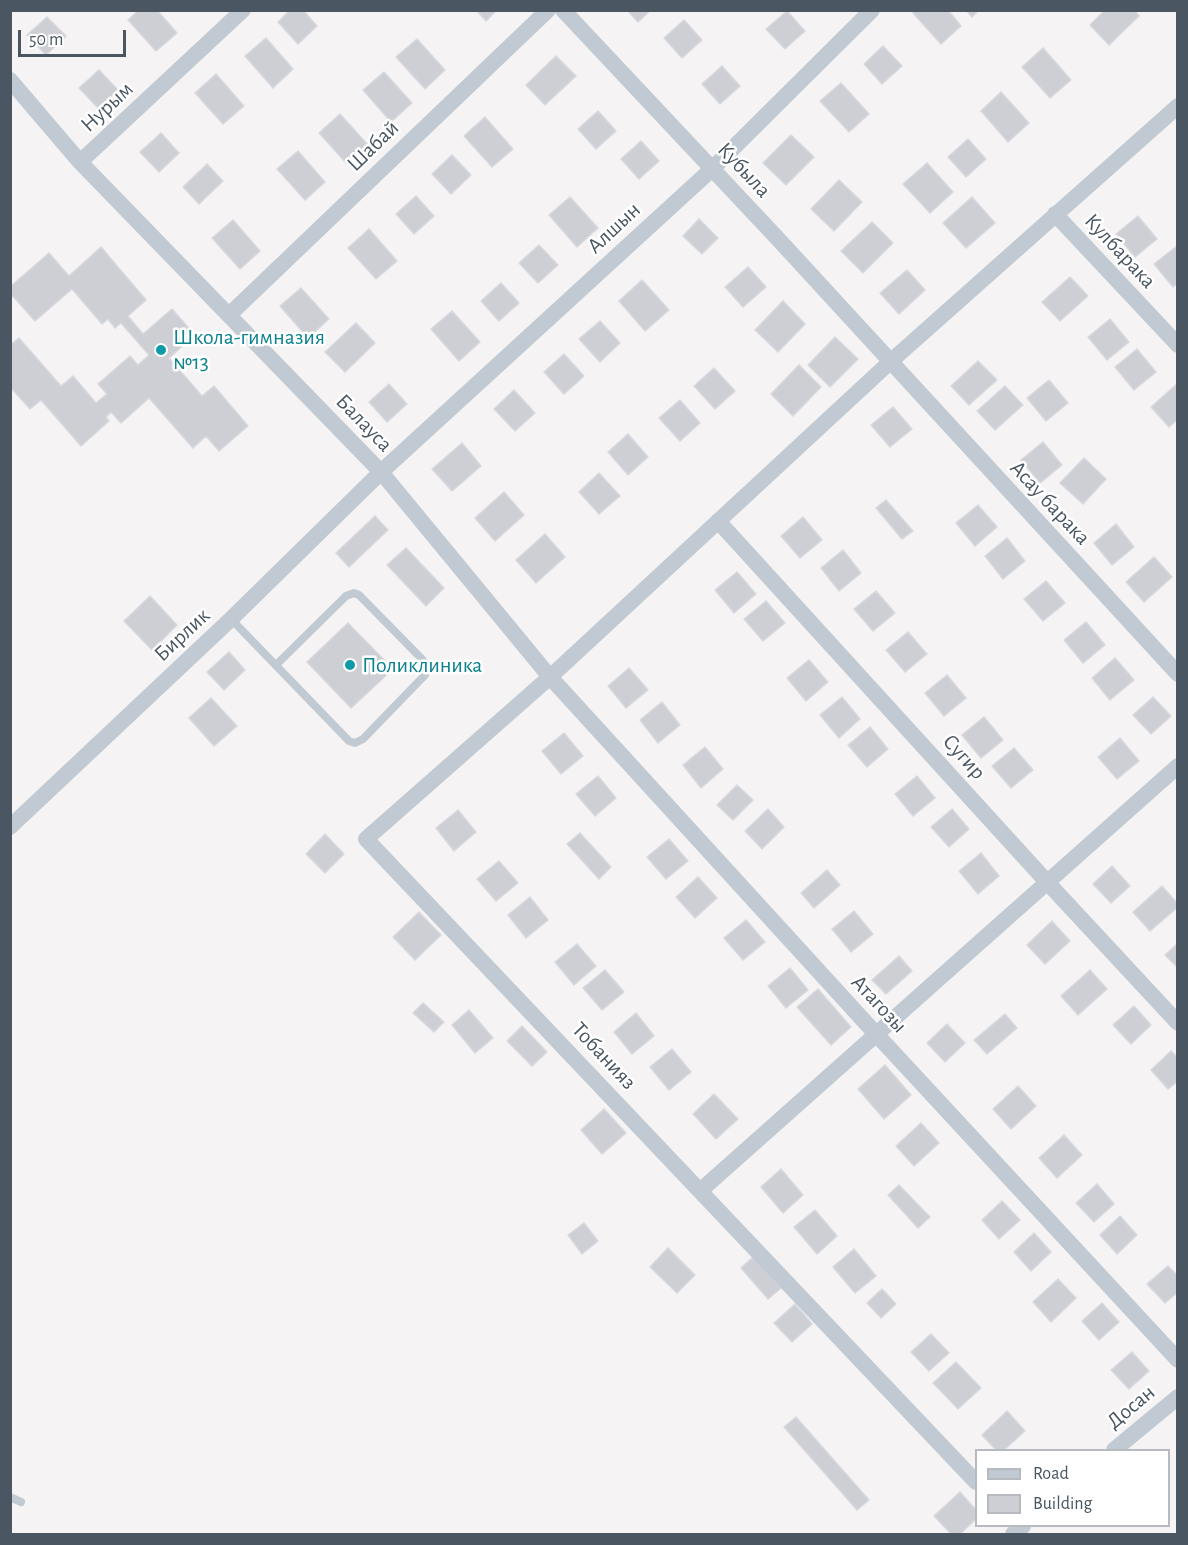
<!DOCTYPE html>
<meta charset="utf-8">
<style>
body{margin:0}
#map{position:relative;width:1188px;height:1545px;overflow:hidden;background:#f5f3f3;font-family:"Alegreya Sans",sans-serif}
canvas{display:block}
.frame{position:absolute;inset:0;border:12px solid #4a5661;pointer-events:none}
.legend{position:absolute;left:975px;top:1449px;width:195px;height:78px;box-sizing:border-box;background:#fff;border:2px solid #b7bbc0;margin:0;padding:8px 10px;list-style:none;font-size:18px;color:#4a5661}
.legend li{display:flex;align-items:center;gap:12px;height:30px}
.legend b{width:30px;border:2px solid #b7bbc0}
.scale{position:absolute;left:18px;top:30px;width:108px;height:27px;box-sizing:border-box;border:3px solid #4a5661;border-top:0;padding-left:8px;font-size:18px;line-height:21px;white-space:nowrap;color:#4a5661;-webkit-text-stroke:4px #fff;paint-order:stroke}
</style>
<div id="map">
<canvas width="1188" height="1545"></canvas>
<div class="frame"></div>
<ul class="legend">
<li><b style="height:8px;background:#c1cad2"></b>Road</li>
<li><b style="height:16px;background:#cdcfd5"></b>Building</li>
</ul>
<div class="scale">50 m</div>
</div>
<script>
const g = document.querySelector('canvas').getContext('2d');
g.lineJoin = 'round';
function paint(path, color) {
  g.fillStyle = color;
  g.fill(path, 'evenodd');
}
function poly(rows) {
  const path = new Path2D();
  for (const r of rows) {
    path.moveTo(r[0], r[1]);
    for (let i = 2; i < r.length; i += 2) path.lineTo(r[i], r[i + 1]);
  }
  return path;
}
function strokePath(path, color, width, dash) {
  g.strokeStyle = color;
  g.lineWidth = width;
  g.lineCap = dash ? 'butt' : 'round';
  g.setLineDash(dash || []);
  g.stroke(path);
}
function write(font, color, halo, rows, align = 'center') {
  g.font = font + ' "Alegreya Sans",sans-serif';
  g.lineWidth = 5;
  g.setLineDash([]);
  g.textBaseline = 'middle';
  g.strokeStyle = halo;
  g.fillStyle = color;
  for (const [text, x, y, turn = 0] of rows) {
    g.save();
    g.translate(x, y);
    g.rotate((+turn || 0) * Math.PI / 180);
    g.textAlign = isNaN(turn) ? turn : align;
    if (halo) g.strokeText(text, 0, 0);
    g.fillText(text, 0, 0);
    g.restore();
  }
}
const building = poly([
 [139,10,157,10,177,33,156,51,128,20,139,10],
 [290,10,303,10,317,26,298,44,278,22,290,10],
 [476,10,497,10,486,21,476,10],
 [627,10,651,10,638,22,627,10],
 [915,10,948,10,961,26,941,44,913,13,915,10],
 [966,10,979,10,972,17,966,10],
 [1105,10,1134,10,1139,16,1109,45,1090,25,1105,10],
 [787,11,805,31,785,49,766,29,787,11],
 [47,17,66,36,46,55,27,35,47,17],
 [684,20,702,40,682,58,664,38,684,20],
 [266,38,293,69,273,88,245,56,266,38],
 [417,39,445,70,425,89,396,57,417,39],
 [883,46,902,66,882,84,864,64,883,46],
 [1043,48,1071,80,1050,98,1022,67,1043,48],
 [556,56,576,76,545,105,526,85,556,56],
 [722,66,740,86,720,104,702,84,722,66],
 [99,70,118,90,98,108,79,88,99,70],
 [384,72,412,103,391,122,363,90,384,72],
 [216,74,244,106,223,124,195,93,216,74],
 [841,83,869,114,849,132,820,101,841,83],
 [1001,92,1029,123,1008,142,981,111,1001,92],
 [598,111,616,131,596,149,578,129,598,111],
 [340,114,368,145,347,164,319,133,340,114],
 [485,117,513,149,492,167,464,136,485,117],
 [161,133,179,153,159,172,140,152,161,133],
 [791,135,814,157,786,185,763,163,791,135],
 [968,139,986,159,966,177,948,157,968,139],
 [641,141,659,161,639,179,621,159,641,141],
 [298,151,325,182,305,200,277,169,298,151],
 [452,155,471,175,451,194,432,174,452,155],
 [927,163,953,192,930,213,903,184,927,163],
 [207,164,223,181,199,204,183,187,207,164],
 [839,180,862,202,834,231,811,209,839,180],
 [416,196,434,216,414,234,396,214,416,196],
 [570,197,598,228,577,247,549,215,570,197],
 [972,197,995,223,966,248,943,223,972,197],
 [1138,216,1157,239,1135,257,1116,234,1138,216],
 [699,219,718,238,702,254,683,236,699,219],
 [233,220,260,251,240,269,212,238,233,220],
 [872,222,893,243,863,273,841,251,872,222],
 [369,229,397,261,376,279,348,248,369,229],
 [539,245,558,265,538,283,519,263,539,245],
 [1177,246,1178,283,1173,287,1154,264,1177,246],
 [101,247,146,300,128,316,143,334,172,309,195,335,169,358,202,396,214,386,248,426,219,451,206,436,193,448,149,398,121,423,111,412,106,417,109,421,81,446,41,400,30,409,10,387,10,345,19,338,61,386,73,376,96,403,107,394,98,384,130,356,138,365,149,355,121,323,115,328,108,319,102,324,72,289,35,321,10,293,10,287,49,253,69,276,101,247],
 [748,267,766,287,743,307,725,287,748,267],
 [907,270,925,290,899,314,880,293,907,270],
 [1070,277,1088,296,1060,321,1042,302,1070,277],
 [642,280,669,310,645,331,619,301,642,280],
 [501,283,519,303,499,321,481,301,501,283],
 [301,288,329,319,308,338,280,306,301,288],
 [783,301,805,324,778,352,755,330,783,301],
 [452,311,480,342,459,361,431,329,452,311],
 [1110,319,1129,342,1107,360,1088,337,1110,319],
 [600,321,620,343,600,362,579,339,600,321],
 [356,323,375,343,345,372,325,352,356,323],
 [835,337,858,359,830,387,808,365,835,337],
 [1137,349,1156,372,1134,390,1115,367,1137,349],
 [564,354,584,376,564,394,544,372,564,354],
 [978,361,997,380,969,405,951,386,978,361],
 [799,365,821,387,793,416,771,394,799,365],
 [714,368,735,391,715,409,694,386,714,368],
 [1049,380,1068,403,1046,421,1027,398,1049,380],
 [1178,383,1178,419,1169,427,1151,407,1178,383],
 [389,384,407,404,387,422,369,402,389,384],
 [1005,386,1023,405,995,430,977,411,1005,386],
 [514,390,535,413,515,431,494,409,514,390],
 [680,400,700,423,680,441,659,418,680,400],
 [893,407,912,429,890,447,871,425,893,407],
 [628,434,648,457,628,475,608,452,628,434],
 [1043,442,1062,465,1040,483,1021,460,1043,442],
 [462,443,481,466,452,491,432,469,462,443],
 [1084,458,1106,479,1083,504,1060,483,1084,458],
 [599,473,620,496,599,514,579,492,599,473],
 [504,492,524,515,495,541,475,518,504,492],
 [886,500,913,531,902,539,876,508,886,500],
 [978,505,997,527,975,546,956,523,978,505],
 [375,516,388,530,349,567,336,553,375,516],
 [803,517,822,540,800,558,781,536,803,517],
 [1116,524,1134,547,1112,565,1094,543,1116,524],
 [545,534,565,557,536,583,516,560,545,534],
 [1007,538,1025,561,1003,579,985,556,1007,538],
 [406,548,444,588,426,606,387,565,406,548],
 [843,550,861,573,839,591,821,568,843,550],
 [1154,557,1172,577,1144,602,1126,582,1154,557],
 [737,572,756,594,734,613,715,590,737,572],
 [1046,581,1065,603,1043,621,1024,599,1046,581],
 [876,591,895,613,873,631,854,609,876,591],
 [150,596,177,625,152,650,124,621,150,596],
 [766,601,785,623,763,641,744,619,766,601],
 [1086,622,1105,645,1083,663,1064,640,1086,622],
 [348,623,393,669,351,708,307,662,348,623],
 [908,632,927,654,905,672,886,650,908,632],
 [229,652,245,670,224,690,207,672,229,652],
 [1115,658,1134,680,1110,700,1092,678,1115,658],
 [809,660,828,682,806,701,787,678,809,660],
 [629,668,648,690,626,708,608,686,629,668],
 [947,675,966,698,944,716,925,693,947,675],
 [842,697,860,719,839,738,820,715,842,697],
 [1153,697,1171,716,1151,734,1133,715,1153,697],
 [211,698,237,726,214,746,189,718,211,698],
 [662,702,680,725,658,743,640,720,662,702],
 [984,717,1003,740,981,758,962,735,984,717],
 [870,727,888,749,867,767,848,745,870,727],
 [564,733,583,756,561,774,542,751,564,733],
 [1120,738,1139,761,1117,779,1098,757,1120,738],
 [705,747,723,769,701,788,683,765,705,747],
 [1014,748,1033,770,1011,788,992,766,1014,748],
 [598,776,616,798,595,816,576,794,598,776],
 [917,776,935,798,913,816,895,794,917,776],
 [737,785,753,800,733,820,717,805,737,785],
 [768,809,784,827,762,849,745,831,768,809],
 [952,809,969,829,949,847,931,827,952,809],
 [458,810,476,832,454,851,436,828,458,810],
 [580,833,611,867,599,879,567,844,580,833],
 [325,834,344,854,325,873,306,854,325,834],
 [669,839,688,861,666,879,647,857,669,839],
 [981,853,999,876,978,894,959,871,981,853],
 [499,861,518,883,496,901,477,879,499,861],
 [1112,866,1130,886,1111,903,1093,884,1112,866],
 [827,870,840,885,814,908,801,893,827,870],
 [698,877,717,898,695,918,676,897,698,877],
 [1162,886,1178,904,1178,907,1150,931,1133,912,1162,886],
 [530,897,548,920,526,938,508,915,530,897],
 [854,911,873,934,851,952,832,929,854,911],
 [419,912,441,935,415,960,393,937,419,912],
 [746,920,765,942,743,960,724,938,746,920],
 [1052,921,1070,941,1045,964,1027,945,1052,921],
 [1178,943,1178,968,1165,955,1178,943],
 [577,944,596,966,574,985,555,962,577,944],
 [899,956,912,971,886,994,872,980,899,956],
 [790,968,808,990,786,1008,768,986,790,968],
 [605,970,624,992,602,1010,583,988,605,970],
 [1090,970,1107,989,1078,1015,1061,996,1090,970],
 [818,989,851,1027,831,1045,797,1007,818,989],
 [423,1003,444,1022,434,1032,413,1013,423,1003],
 [1134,1006,1151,1025,1131,1044,1113,1025,1134,1006],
 [469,1010,493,1038,475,1053,452,1025,469,1010],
 [636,1013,654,1036,632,1054,614,1032,636,1013],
 [1005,1014,1017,1028,987,1054,974,1040,1005,1014],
 [947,1024,965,1043,945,1062,927,1043,947,1024],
 [522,1026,547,1052,532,1066,507,1041,522,1026],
 [672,1049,691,1072,669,1090,650,1067,672,1049],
 [1171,1051,1178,1058,1178,1081,1168,1089,1151,1070,1171,1051],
 [885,1065,911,1095,884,1119,858,1089,885,1065],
 [1018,1086,1036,1106,1011,1129,993,1109,1018,1086],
 [714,1094,738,1119,716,1139,693,1114,714,1094],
 [604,1109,626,1133,602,1154,581,1130,604,1109],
 [921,1123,939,1143,914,1166,896,1146,921,1123],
 [1064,1135,1082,1155,1057,1178,1039,1158,1064,1135],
 [781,1169,803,1195,783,1213,761,1187,781,1169],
 [1097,1184,1114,1204,1094,1222,1076,1203,1097,1184],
 [899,1185,930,1217,918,1228,888,1195,899,1185],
 [1002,1201,1020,1220,999,1239,982,1220,1002,1201],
 [815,1210,837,1236,817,1254,794,1227,815,1210],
 [1120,1216,1137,1235,1117,1254,1100,1235,1120,1216],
 [584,1223,598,1241,582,1254,568,1235,584,1223],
 [1034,1233,1051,1252,1031,1271,1014,1252,1034,1233],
 [668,1248,695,1275,677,1293,650,1267,668,1248],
 [854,1249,876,1276,855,1293,833,1267,854,1249],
 [753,1257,781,1288,768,1299,741,1268,753,1257],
 [1168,1266,1178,1276,1178,1292,1165,1303,1147,1284,1168,1266],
 [1058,1279,1076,1298,1051,1322,1033,1302,1058,1279],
 [882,1289,896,1304,881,1318,867,1303,882,1289],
 [1102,1303,1119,1322,1099,1340,1082,1321,1102,1303],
 [795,1304,812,1324,792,1342,774,1323,795,1304],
 [931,1334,949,1353,929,1371,911,1352,931,1334],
 [1132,1352,1149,1371,1129,1389,1111,1370,1132,1352],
 [956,1362,981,1388,958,1409,933,1383,956,1362],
 [1007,1411,1025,1431,1004,1450,996,1450,982,1435,1007,1411],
 [796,1417,869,1500,857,1510,784,1427,796,1417],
 [960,1492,976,1510,976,1519,960,1534,951,1534,934,1516,960,1492]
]);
const service = poly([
 [231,619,349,741,355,743,363,739,425,675,426,669,425,663,421,658,359,595,354,593,346,596,276,665],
 [10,1497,21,1502]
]);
const minor = poly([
 [563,10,779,240,1178,674],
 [10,80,80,162,381,472,550,677,876,1034,1178,1360],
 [80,162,243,10],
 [1055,214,1178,345],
 [229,315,548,10],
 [718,521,1047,882,1178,1023],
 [10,827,231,619,381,472,712,169,872,10],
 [700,1191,1178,766],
 [1114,1450,1178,1397],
 [976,1482,366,839,550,677,890,362,1178,106],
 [1013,1534,1023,1526]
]);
const markers = [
 [161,350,6,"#0f9aa8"],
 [350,665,6,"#0f9aa8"]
];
const streetNames = [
 ["Нурым",107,107,-43],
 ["Шабай",373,146,-44],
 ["Кубыла",744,170,47],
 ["Алшын",614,228,-43],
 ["Кулбарака",1120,251,47],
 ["Балауса",364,423,46],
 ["Асау барака",1050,503,47],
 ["Бирлик",182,635,-43],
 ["Сугир",964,757,48],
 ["Атагозы",879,1004,47],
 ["Тобанияз",604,1056,47],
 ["Досан",1131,1407,-40]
];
const cultureNames = [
 ["Школа-гимназия",173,337],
 ["№13",173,362],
 ["Поликлиника",362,665]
];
paint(building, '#cdcfd5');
strokePath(building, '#d7d9de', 1.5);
strokePath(service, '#c1cad2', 8);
strokePath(minor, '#c1cad2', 16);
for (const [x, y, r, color] of markers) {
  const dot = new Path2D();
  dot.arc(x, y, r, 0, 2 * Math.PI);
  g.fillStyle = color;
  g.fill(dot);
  strokePath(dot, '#fff', 2);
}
write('22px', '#4a5661', '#fff', streetNames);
write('22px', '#0d838f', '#fff', cultureNames, 'left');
</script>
